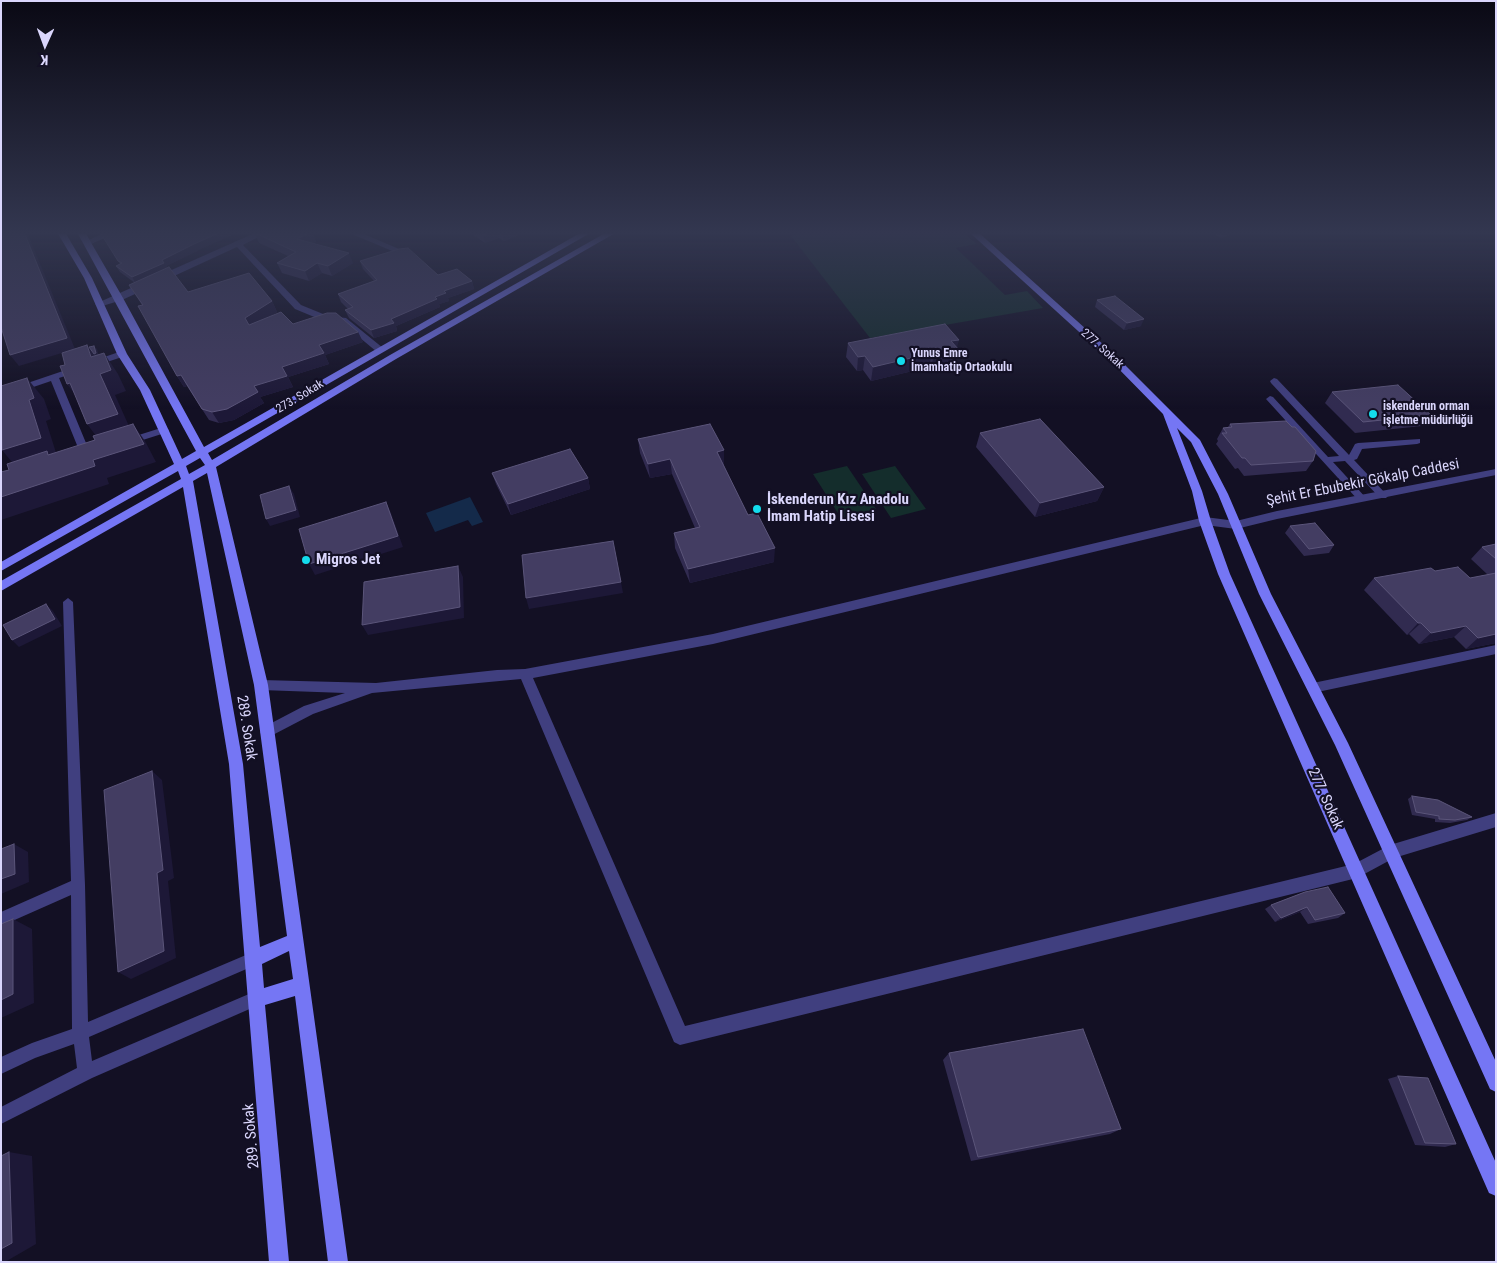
<!DOCTYPE html>
<meta charset="utf-8">
<style>
body{margin:0}
#map{position:relative;width:1497px;height:1263px;overflow:hidden;background:#131024;font-family:"Roboto Condensed",sans-serif}
canvas{display:block}
.frame{position:absolute;inset:0;border:2px solid #dad6fc;pointer-events:none}
.north{position:absolute;left:20px;top:20px;width:50px;height:50px;-webkit-text-stroke:4px #131024;paint-order:stroke;rotate:182deg;font-size:14px;font-weight:700;line-height:20px;text-align:center;color:#dad6fc}
.north::after{content:'';display:block;margin:auto;width:18px;height:22px;background:#dad6fc;clip-path:polygon(50% 0,100% 100%,50% 72%,0 100%)}
</style>
<div id="map">
<canvas width="1497" height="1263"></canvas>
<div class="frame"></div>
<div class="north">K</div>
</div>
<script>
const g = document.querySelector('canvas').getContext('2d');
g.lineJoin = 'round';
function paint(path, color) {
  g.fillStyle = color;
  g.fill(path, 'evenodd');
}
function poly(rows) {
  const path = new Path2D();
  for (const r of rows) {
    path.moveTo(r[0], r[1]);
    for (let i = 2; i < r.length; i += 2) path.lineTo(r[i], r[i + 1]);
  }
  return path;
}
function strokePath(path, color, width, dash) {
  g.strokeStyle = color;
  g.lineWidth = width;
  g.lineCap = dash ? 'butt' : 'round';
  g.setLineDash(dash || []);
  g.stroke(path);
}
function write(font, color, halo, rows, align = 'center') {
  g.font = font + ' "Roboto Condensed",sans-serif';
  g.lineWidth = 4.5;
  g.setLineDash([]);
  g.textBaseline = 'middle';
  g.strokeStyle = halo;
  g.fillStyle = color;
  for (const [text, x, y, turn = 0] of rows) {
    g.save();
    g.translate(x, y);
    g.rotate((+turn || 0) * Math.PI / 180);
    g.textAlign = isNaN(turn) ? turn : align;
    if (halo) g.strokeText(text, 0, 0);
    g.fillText(text, 0, 0);
    g.restore();
  }
}
const green = poly([
 [802,232,962,232,977,244,956,248,1005,295,1027,291,1043,308,870,338,791,236],
 [847,466,876,509,841,518,813,474],
 [895,466,926,509,891,518,862,474]
]);
const water = poly([
 [470,497,483,522,472,526,468,520,435,532,426,513]
]);
const lane = poly([
 [1274,378,1277,379,1349,455,1355,444,1358,443,1420,439,1420,443,1417,444,1362,449,1357,459,1354,460,1386,494,1388,496,1386,498,1380,498,1345,461,1333,462,1367,499,1365,501,1359,501,1266,399,1270,396,1273,397,1328,457,1339,456,1271,383,1270,381,1274,378],
 [68,598,73,602,85,885,88,1022,253,952,258,954,260,959,258,964,89,1037,92,1061,256,991,261,994,264,999,261,1004,92,1078,1,1124,1,1107,77,1068,74,1044,35,1058,1,1074,1,1057,32,1043,72,1029,71,895,1,926,1,912,71,881,63,602,68,598],
 [1496,645,1496,654,1313,693,1309,691,1307,688,1309,685,1313,683,1496,645]
]);
const street = poly([
 [106,232,118,232,89,245,82,243,106,232],
 [257,232,268,232,243,245,301,305,328,316,346,318,383,348,383,352,377,352,341,322,324,321,295,309,237,247,122,300,99,307,95,304,257,232],
 [347,232,359,232,411,254,404,256,347,232],
 [122,351,125,352,125,356,59,378,91,455,90,457,82,457,81,455,51,381,1,398,1,392,122,351],
 [164,427,169,430,168,432,127,445,122,442,123,440,164,427],
 [1496,469,1496,475,1277,519,1236,529,1205,525,713,644,533,678,685,1026,1354,864,1390,845,1496,813,1496,827,1394,858,1357,878,680,1045,674,1042,521,679,372,693,313,714,267,738,262,736,260,732,262,728,304,706,345,693,261,690,256,689,254,685,256,681,261,680,376,683,497,670,525,669,713,634,1205,517,1236,521,1277,511,1496,469]
]);
const secondary = poly([
 [57,232,65,232,92,278,127,354,150,390,182,459,196,451,77,232,85,232,123,298,204,447,582,232,592,232,208,453,212,460,390,355,607,232,617,232,396,359,216,467,268,685,348,1262,328,1262,295,996,265,1005,289,1262,269,1262,229,764,183,487,1,591,1,581,181,479,178,471,1,571,1,562,174,464,140,390,117,354,84,278,57,232],
 [200,458,205,465,189,474,186,466,200,458],
 [207,473,254,685,287,936,260,947,243,764,193,481,207,473],
 [289,951,293,979,264,988,262,964,289,951],
 [969,232,978,232,1116,356,1200,440,1228,494,1271,594,1348,743,1496,1062,1496,1092,1490,1089,1335,745,1259,594,1218,494,1191,442,1177,428,1202,491,1211,521,1230,574,1496,1163,1496,1196,1489,1193,1218,574,1199,521,1192,491,1163,414,1110,360,969,232]
]);
const wall = poly([
 [256,232,317,232,313,234,316,242,313,243,353,263,332,276,322,273,309,281,282,273,277,263,288,256,259,243,255,233],
 [469,232,526,232,504,241,499,238,485,243],
 [1211,232,1237,232,1221,238],
 [101,234,197,251,166,266,188,292,272,301,277,312,267,318,293,324,358,332,363,342,325,355,329,364,288,377,293,387,260,397,264,403,234,420,219,423,209,420,187,386,184,387,177,376,142,305,129,285,135,283,120,272,116,266,120,264],
 [360,261,472,281,474,289,448,298,449,301,439,304,440,307,396,326,397,331,374,338,349,318,345,310,348,309,341,302,338,294,374,281,363,269],
 [1097,300,1141,326,1124,330,1095,307],
 [848,343,957,348,956,364,931,369,929,367,871,381,863,370,857,371,846,357],
 [1332,392,1431,415,1422,426,1355,433,1325,403],
 [1230,424,1313,461,1306,471,1244,476,1238,468,1235,469,1216,444,1218,441,1217,439,1223,428,1228,427],
 [980,433,1104,487,1097,501,1035,517,976,447],
 [638,439,724,450,724,465,723,465,748,515,774,562,690,583,675,548,674,533,695,528,672,474,650,478,640,453],
 [492,473,588,478,590,489,511,515,496,484],
 [1290,526,1334,545,1329,553,1304,556,1285,533],
 [1496,544,1496,643,1466,649,1454,637,1419,644,1409,634,1407,635,1364,590,1374,578,1435,571,1470,578,1488,575,1471,559,1482,547],
 [1412,796,1472,817,1467,820,1450,823,1435,822,1435,819,1412,815,1408,799],
 [1305,892,1345,913,1338,918,1308,924,1300,912,1275,922,1265,909,1271,905],
 [949,1053,1121,1129,1110,1134,971,1161,943,1060],
 [1398,1076,1456,1144,1445,1147,1415,1145,1388,1079]
]);
const shadedWall = poly([
 [24,232,27,232,75,349,19,366,10,355],
 [221,232,239,232,197,251,166,266,168,269,136,284,132,277,162,260,194,244],
 [304,232,317,233,313,234,316,242,301,249,297,239],
 [491,232,498,232,499,238,485,243,483,235],
 [502,232,526,232,504,241,502,233],
 [1223,232,1237,232,1221,238],
 [349,253,353,263,332,276,328,266],
 [317,263,322,273,309,281,305,271],
 [472,281,474,289,448,298,449,301,439,304,440,307,396,326,397,331,374,338,371,330,444,291],
 [272,301,277,312,251,328,245,318],
 [1144,319,1141,326,1124,330,1127,323],
 [358,332,363,342,325,355,329,364,288,377,293,387,260,397,264,403,234,420,219,423,212,412,254,386,282,367,319,345],
 [959,340,956,351,959,350,956,364,931,369,934,355,951,341],
 [87,345,94,354,94,346,97,349,99,357,104,353,118,374,126,391,115,395,133,435,103,445,87,424,75,365],
 [932,353,929,367,871,381,873,367],
 [865,356,863,370,857,371,858,357],
 [181,375,187,386,184,387,177,376],
 [27,378,44,399,51,419,46,421,58,459,20,472,2,450,29,400],
 [70,383,83,405,67,384],
 [133,424,145,441,156,462,107,478,109,484,1,520,1,497,93,460],
 [724,450,724,465,717,466,717,452],
 [670,459,672,474,650,478,648,464],
 [588,478,590,489,511,515,508,504],
 [289,486,294,494,300,517,270,526,266,519],
 [1104,487,1097,501,1035,517,1040,503],
 [386,502,391,513,403,547,315,575,309,564],
 [775,548,774,562,690,583,688,569],
 [458,566,463,577,464,618,368,635,362,625],
 [621,582,623,593,529,609,526,598],
 [46,604,53,611,62,626,19,647,12,640],
 [1418,623,1421,623,1409,634,1407,635],
 [1466,626,1454,637,1419,644,1431,633],
 [1496,634,1496,643,1466,649,1478,638],
 [152,771,162,780,174,878,168,881,176,958,131,979,118,972,157,873],
 [14,844,28,852,29,882,1,894,1,879],
 [1307,907,1300,912,1275,922,1281,918],
 [13,919,32,929,34,1003,1,1018,1,1000],
 [9,1152,32,1156,36,1244,5,1262,1,1262,1,1249]
]);
const building = poly([
 [1,232,24,232,67,338,10,355,1,327,1,232],
 [104,232,221,232,194,244,162,260,164,263,132,277,116,266,122,263,118,261,101,234,104,232],
 [256,232,311,232,297,239,349,253,328,266,317,263,305,271,277,263,296,252,255,233,256,232],
 [479,232,491,232,483,235,479,232],
 [408,248,438,275,457,269,472,281,444,291,446,293,435,297,437,299,391,319,394,323,371,330,345,310,353,307,338,294,377,280,360,261,399,249,408,248],
 [169,267,188,292,249,273,272,301,245,318,249,325,281,312,293,324,327,313,336,313,358,332,319,345,324,353,282,367,287,376,254,386,258,392,227,409,212,412,202,409,181,375,177,376,138,306,143,305,129,285,169,267],
 [1115,296,1144,319,1127,323,1097,300,1115,296],
 [945,324,959,340,951,341,959,350,934,355,932,353,873,367,865,356,858,357,848,343,945,324],
 [87,345,91,357,104,353,111,370,100,374,118,414,87,424,70,383,67,384,60,366,65,365,62,353,87,345],
 [94,346,96,353,94,354,89,347,94,346],
 [27,378,34,398,29,400,41,438,2,450,1,386,27,378],
 [1398,385,1431,415,1363,422,1332,392,1398,385],
 [1040,419,1104,487,1040,503,980,433,1040,419],
 [1286,421,1292,427,1295,427,1316,451,1313,461,1251,465,1245,458,1242,458,1222,433,1227,433,1223,428,1232,427,1230,424,1286,421],
 [133,424,144,444,93,460,95,466,1,497,1,472,9,470,7,464,47,451,48,455,95,440,93,436,133,424],
 [710,424,724,450,717,452,748,515,757,513,775,548,688,569,674,533,700,527,670,459,648,464,638,439,710,424],
 [570,449,588,478,508,504,492,473,570,449],
 [289,486,296,510,266,519,260,495,289,486],
 [386,502,398,536,309,564,299,529,386,502],
 [1315,523,1334,545,1309,549,1290,526,1315,523],
 [613,541,621,582,526,598,522,555,613,541],
 [1496,544,1496,559,1482,547,1496,544],
 [458,566,460,607,362,625,364,582,458,566],
 [1458,567,1470,578,1496,573,1496,634,1478,638,1466,626,1431,633,1421,623,1418,623,1374,578,1431,568,1435,571,1458,567],
 [46,604,55,619,12,640,3,625,46,604],
 [152,771,163,870,157,873,164,951,118,972,104,790,152,771],
 [1412,796,1438,800,1472,817,1455,820,1439,819,1439,816,1416,812,1412,796],
 [14,844,15,874,1,879,1,849,14,844],
 [1328,887,1345,913,1315,920,1307,907,1281,918,1271,905,1305,892,1328,887],
 [13,919,13,994,1,1000,1,924,13,919],
 [1083,1029,1121,1129,978,1157,949,1053,1083,1029],
 [1398,1076,1428,1078,1456,1144,1425,1143,1398,1076],
 [9,1152,12,1243,1,1249,1,1156,9,1152]
]);
const markers = [
 [901,361,5,"#13dcec"],
 [1373,414,5,"#13dcec"],
 [757,509,5,"#13dcec"],
 [306,560,5,"#13dcec"]
];
const farStreetnames = [
 ["277. Sokak",1102,349,42],
 ["273. Sokak",300,397,-31]
];
const farPoinames = [
 ["Yunus Emre",911,354],
 ["İmamhatip Ortaokulu",911,368],
 ["iskenderun orman",1383,407],
 ["işletme müdürlüğü",1383,421]
];
const streetNames = [
 ["Şehit Er Ebubekir Gökalp Caddesi",1363,483,-11],
 ["289. Sokak",246,728,81],
 ["277. Sokak",1325,799,66],
 ["289. Sokak",252,1136,-95]
];
const poiNames = [
 ["İskenderun Kız Anadolu",767,500],
 ["İmam Hatip Lisesi",767,517],
 ["Migros Jet",316,560]
];
paint(green, '#142d2c');
paint(water, '#142a4a');
paint(lane, '#403f7f');
paint(street, '#403f7f');
paint(secondary, '#7576f4');
paint(wall, '#312b50');
paint(shadedWall, '#1d1837');
paint(building, '#433d62');
strokePath(building, '#5b557a', 1);
const sky = g.createLinearGradient(0, 0, 0, 409);
sky.addColorStop(0, '#0a0914');
sky.addColorStop(0.57, '#333750');
sky.addColorStop(1, '#33375000');
g.fillStyle = sky;
g.fillRect(0, 0, 1497, 409);
for (const [x, y, r, color] of markers) {
  const dot = new Path2D();
  dot.arc(x, y, r, 0, 2 * Math.PI);
  g.fillStyle = color;
  g.fill(dot);
  strokePath(dot, '#131024', 2);
}
write('12px', '#dad6fc', '#131024', farStreetnames);
write('bold 12px', '#dad6fc', '#131024', farPoinames, 'left');
write('15px', '#dad6fc', '#131024', streetNames);
write('bold 15px', '#dad6fc', '#131024', poiNames, 'left');
</script>
